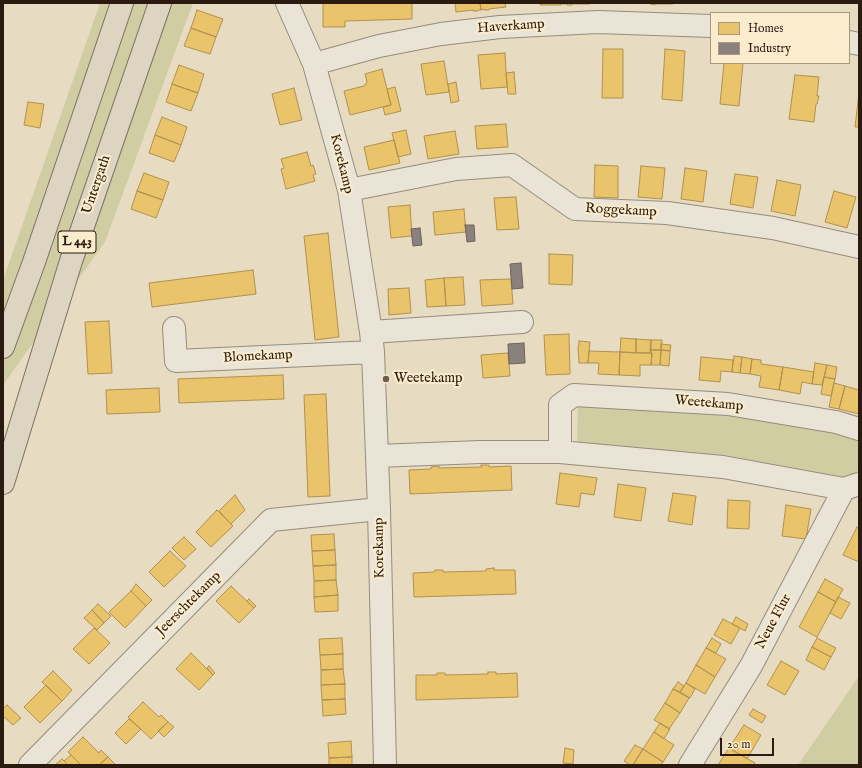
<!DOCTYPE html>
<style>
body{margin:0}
#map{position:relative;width:862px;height:768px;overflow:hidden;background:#e7dbc1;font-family:"IM FELL English",serif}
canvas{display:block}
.frame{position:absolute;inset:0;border:4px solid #2b1a10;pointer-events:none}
.legend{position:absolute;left:710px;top:12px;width:140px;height:52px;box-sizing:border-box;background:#faeccc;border:1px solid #a79881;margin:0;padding:5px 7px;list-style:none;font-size:12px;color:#2b1a10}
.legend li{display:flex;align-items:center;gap:8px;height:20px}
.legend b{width:20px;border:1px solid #a79881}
.scale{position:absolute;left:720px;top:738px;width:54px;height:18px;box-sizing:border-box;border:2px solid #2b1a10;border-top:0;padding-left:5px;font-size:12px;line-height:14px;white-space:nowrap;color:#2b1a10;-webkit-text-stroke:3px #faeccc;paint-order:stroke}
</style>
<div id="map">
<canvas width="862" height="768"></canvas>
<div class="frame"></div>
<ul class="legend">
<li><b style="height:11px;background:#e9c46a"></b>Homes</li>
<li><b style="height:11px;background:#8a817c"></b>Industry</li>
</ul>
<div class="scale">20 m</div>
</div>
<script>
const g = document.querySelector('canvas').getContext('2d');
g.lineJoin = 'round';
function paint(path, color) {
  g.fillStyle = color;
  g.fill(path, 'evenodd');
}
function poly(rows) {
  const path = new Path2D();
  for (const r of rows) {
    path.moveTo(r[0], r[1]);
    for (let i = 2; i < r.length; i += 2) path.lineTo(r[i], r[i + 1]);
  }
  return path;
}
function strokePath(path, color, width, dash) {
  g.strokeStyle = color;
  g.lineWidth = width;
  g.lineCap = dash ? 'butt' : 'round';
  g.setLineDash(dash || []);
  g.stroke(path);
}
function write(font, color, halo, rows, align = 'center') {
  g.font = font + ' "IM FELL English",serif';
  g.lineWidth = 4;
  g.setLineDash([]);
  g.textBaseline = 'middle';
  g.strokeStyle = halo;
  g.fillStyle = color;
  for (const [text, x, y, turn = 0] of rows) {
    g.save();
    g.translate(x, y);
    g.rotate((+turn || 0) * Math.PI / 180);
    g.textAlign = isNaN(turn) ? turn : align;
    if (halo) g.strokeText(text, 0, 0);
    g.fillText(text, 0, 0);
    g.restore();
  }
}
const green = poly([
 [100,3,193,3,105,242,3,385,3,280],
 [578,405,718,411,859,434,859,470,849,478,724,455,577,445],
 [859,676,859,765,798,765]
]);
const homes = poly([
 [323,3,412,3,412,19,346,21,345,21,345,27,323,27,323,3],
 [455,3,480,3,481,10,478,10,478,11,473,11,473,10,456,12,455,3],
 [480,3,505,3,506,7,489,9,489,10,484,10,484,9,481,10,480,3],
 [540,3,565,3,565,4,561,4,561,5,540,5,540,3],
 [565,3,590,3,590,4,572,4,572,5,567,5,567,4,565,4,565,3],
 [648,3,673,3,673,4,655,4,655,5,650,4,650,3,648,3],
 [197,10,223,19,216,37,191,28,197,10],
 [191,28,216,37,210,54,184,46,191,28],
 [603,49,623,49,623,98,602,98,603,49],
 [665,49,685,51,682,101,662,99,665,49],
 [505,53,507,87,481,89,478,55,505,53],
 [444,61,449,92,426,95,421,64,444,61],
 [724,63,743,63,739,106,720,104,724,63],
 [179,65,204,74,198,93,172,84,179,65],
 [382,69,391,105,350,115,344,91,364,86,367,82,365,74,382,69],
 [514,72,516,94,508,94,506,73,514,72],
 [795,75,819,77,817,96,819,96,817,104,816,104,814,122,789,119,795,75],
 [456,82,459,101,451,103,448,84,456,82],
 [172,84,198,93,191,111,166,102,172,84],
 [395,87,401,111,385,115,383,107,391,105,387,89,395,87],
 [294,88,302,120,280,125,272,94,294,88],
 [859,93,859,127,855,127,859,93],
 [28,102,44,104,40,128,24,125,28,102],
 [162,117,187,127,181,145,155,135,162,117],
 [506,124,508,147,477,149,475,126,506,124],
 [406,130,411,154,398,157,392,133,406,130],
 [455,131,459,154,428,159,424,136,455,131],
 [155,135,181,145,174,162,149,153,155,135],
 [394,140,400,163,369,170,364,147,394,140],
 [307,152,311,166,313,165,316,174,313,175,315,181,286,189,281,169,284,168,281,159,307,152],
 [595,165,618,166,618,198,594,197,595,165],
 [641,166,665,168,662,199,638,197,641,166],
 [685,168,707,171,703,202,681,199,685,168],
 [144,173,169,182,163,200,137,191,144,173],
 [735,174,758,177,753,208,730,204,735,174],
 [777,180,801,185,795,216,771,211,777,180],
 [137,191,163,200,156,218,131,209,137,191],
 [834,191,856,197,847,228,825,222,834,191],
 [516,197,519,229,497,230,494,198,516,197],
 [410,205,412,236,391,238,388,207,410,205],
 [464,209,466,232,435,235,433,212,464,209],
 [328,233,339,337,315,340,304,236,328,233],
 [549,254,573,255,572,285,549,284,549,254],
 [253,270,256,294,152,307,149,283,253,270],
 [463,277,465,305,446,306,444,278,463,277],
 [444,278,446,306,427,307,425,280,444,278],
 [511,279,513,304,482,306,480,280,511,279],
 [409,288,411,313,389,315,388,289,409,288],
 [109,321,112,373,88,374,85,322,109,321],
 [569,334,570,374,546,375,544,335,569,334],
 [621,338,636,339,636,353,620,352,621,338],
 [636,339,651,340,651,353,636,353,636,339],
 [651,340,662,340,661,350,650,350,651,340],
 [579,341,590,342,588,363,579,363,578,346,579,345,579,341],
 [661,344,671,345,670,351,661,350,661,344],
 [650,350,661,350,660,365,651,365,652,353,651,353,650,350],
 [661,350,670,351,669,366,660,365,661,350],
 [589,351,620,352,619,375,598,374,599,363,588,363,589,351],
 [620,352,652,353,651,365,640,365,640,376,619,375,620,352],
 [508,353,510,376,483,378,481,355,508,353],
 [734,356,742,357,740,373,732,372,734,356],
 [701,357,733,360,732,372,721,371,720,382,699,380,701,357],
 [742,357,752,359,750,374,740,373,742,357],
 [752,359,761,360,761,364,783,367,779,390,759,387,761,376,750,374,752,359],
 [815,363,827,365,822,385,812,384,815,363],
 [827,365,837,367,835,379,824,377,827,365],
 [783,367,814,372,812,384,802,382,800,394,779,390,783,367],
 [283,375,284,399,179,403,178,379,283,375],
 [824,377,835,379,831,396,821,394,824,377],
 [834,383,845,386,839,409,829,407,834,383],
 [845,386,859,390,859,414,839,409,845,386],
 [159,388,160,412,107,414,106,390,159,388],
 [326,394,330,496,308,497,304,395,326,394],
 [481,465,489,465,489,467,511,466,512,490,410,494,409,470,431,469,431,467,439,466,439,468,482,467,481,465],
 [560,473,597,478,594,495,581,493,579,507,556,504,560,473],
 [618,484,646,488,641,521,614,517,618,484],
 [673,493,696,496,692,525,668,521,673,493],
 [235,495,245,510,231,524,219,511,235,495],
 [728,500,750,501,749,529,727,528,728,500],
 [786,505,811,509,806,539,782,536,786,505],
 [217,510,233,526,211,547,196,532,217,510],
 [857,527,859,528,859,562,843,555,857,527],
 [334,534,335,550,312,551,311,535,334,534],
 [184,537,196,549,184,560,172,548,184,537],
 [335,550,336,565,313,566,312,551,335,550],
 [170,551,186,566,164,587,149,572,170,551],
 [336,565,336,580,314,581,313,566,336,565],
 [494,568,494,570,515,570,516,594,414,597,413,573,434,572,435,570,443,570,443,572,486,571,486,569,494,568],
 [825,579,843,589,836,602,818,592,825,579],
 [336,580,338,595,314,597,314,581,336,580],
 [136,584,152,600,146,606,131,591,136,584],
 [231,586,254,608,239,623,216,601,231,586],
 [131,591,146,606,125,628,109,612,131,591],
 [818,592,836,602,817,637,799,627,818,592],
 [338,595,338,611,315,612,314,597,338,595],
 [838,597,850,603,841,619,830,613,838,597],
 [249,599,256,606,254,608,247,601,249,599],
 [98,604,111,616,104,623,92,610,98,604],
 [92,610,104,623,97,630,84,618,92,610],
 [736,617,748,624,745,631,732,624,736,617],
 [723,619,740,628,731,644,714,635,723,619],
 [94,628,110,643,89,664,73,649,94,628],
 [342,638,343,654,320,655,319,639,342,638],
 [712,638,721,644,716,653,706,648,712,638],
 [817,638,836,648,831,657,812,647,817,638],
 [812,647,831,657,824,670,806,660,812,647],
 [706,648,726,659,715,677,696,665,706,648],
 [191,653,213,675,199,690,176,669,191,653],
 [343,654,343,669,321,670,320,655,343,654],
 [781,661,799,671,785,695,767,685,781,661],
 [696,665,715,677,705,694,686,683,696,665],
 [209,666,215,673,213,675,207,668,209,666],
 [343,669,345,684,321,685,321,670,343,669],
 [53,671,72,690,62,701,42,682,53,671],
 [488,672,496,672,496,674,517,673,518,697,416,700,416,675,437,675,437,673,445,673,445,675,488,674,488,672],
 [678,682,684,686,680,692,673,689,678,682],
 [686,683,695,689,690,698,680,692,686,683],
 [345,684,345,699,322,700,321,685,345,684],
 [46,685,62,701,40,723,24,707,46,685],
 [673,689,689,698,680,713,665,703,673,689],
 [345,699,346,714,323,716,322,700,345,699],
 [143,702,159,717,161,715,168,722,151,739,128,717,143,702],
 [665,703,680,713,669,729,654,720,665,703],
 [7,705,21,718,13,725,3,716,3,709,7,705],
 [753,709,766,716,762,723,749,715,753,709],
 [129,719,141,729,126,744,115,733,129,719],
 [168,722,174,727,164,737,158,731,168,722],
 [660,723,670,729,664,739,654,732,660,723],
 [744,725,761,735,747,759,729,748,744,725],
 [654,732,674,745,663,762,643,749,654,732],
 [83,737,99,753,101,750,108,757,99,765,81,765,68,752,83,737],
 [351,741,352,757,329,758,328,743,351,741],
 [635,745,643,749,633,765,630,765,624,761,635,745],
 [565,748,574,750,573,764,563,763,565,748],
 [729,748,755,763,754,765,718,765,729,748],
 [643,749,663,762,661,765,633,765,643,749],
 [71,755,81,765,68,765,64,761,71,755],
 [108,757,116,765,99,765,108,757],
 [352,757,352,765,329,765,329,758,352,757],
 [62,759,68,765,55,765,62,759]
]);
const industry = poly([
 [465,225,474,225,475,241,467,242,465,225],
 [420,228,422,245,413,246,411,229,420,228],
 [521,263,523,288,512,289,510,264,521,263],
 [524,343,525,363,509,364,508,344,524,343]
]);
const minor = poly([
 [287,3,314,64,349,190,371,332,373,352,379,509,385,765],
 [849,42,859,44],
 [314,64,379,46,441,34,500,27,598,22,711,26],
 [349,190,456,169,512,165,575,209,667,213,773,228,859,247],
 [174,328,176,361,373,352],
 [371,332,522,322],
 [560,452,723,467,844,489],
 [377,456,480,452,560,452,560,405,574,395,728,404,836,422,859,429],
 [30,765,271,520,379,509],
 [690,765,751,666,844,489,859,484]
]);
const major = poly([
 [3,347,34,262,122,3],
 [3,483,71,261,160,3]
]);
const markers = [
 [386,379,4,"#6d5e4e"]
];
const shields = [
 [77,242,38]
];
const shieldNames = [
 ["L 443",77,242]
];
const streetNames = [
 ["Haverkamp",511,27,-4],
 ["Korekamp",341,164,76],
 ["Untergath",97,185,-71],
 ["Roggekamp",621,211,3],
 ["Blomekamp",258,357,-3],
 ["Weetekamp",709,404,5],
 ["Korekamp",380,548,-91],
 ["Jeerschtekamp",189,604,-45],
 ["Neue Flur",774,622,-62]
];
const poiNames = [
 ["Weetekamp",394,379]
];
paint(green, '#d0cda3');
paint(homes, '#e9c46a');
strokePath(homes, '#b0914f', 1);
paint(industry, '#8a817c');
strokePath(industry, '#6e625c', 1);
strokePath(minor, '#958c7c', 24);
strokePath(major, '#7b7265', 24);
strokePath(minor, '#eae4d7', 22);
strokePath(major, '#ded4c2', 22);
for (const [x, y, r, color] of markers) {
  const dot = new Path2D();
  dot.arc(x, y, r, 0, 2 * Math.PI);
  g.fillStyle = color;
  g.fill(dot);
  strokePath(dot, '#faeccc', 1.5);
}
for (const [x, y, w] of shields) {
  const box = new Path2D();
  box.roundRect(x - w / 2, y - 11, w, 22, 3);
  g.fillStyle = '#faeccc';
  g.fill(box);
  strokePath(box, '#2b1a10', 1);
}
write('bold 13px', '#2b1a10', null, shieldNames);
write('14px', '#2b1a10', '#faeccc', streetNames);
write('14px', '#2b1a10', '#faeccc', poiNames, 'left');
</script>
